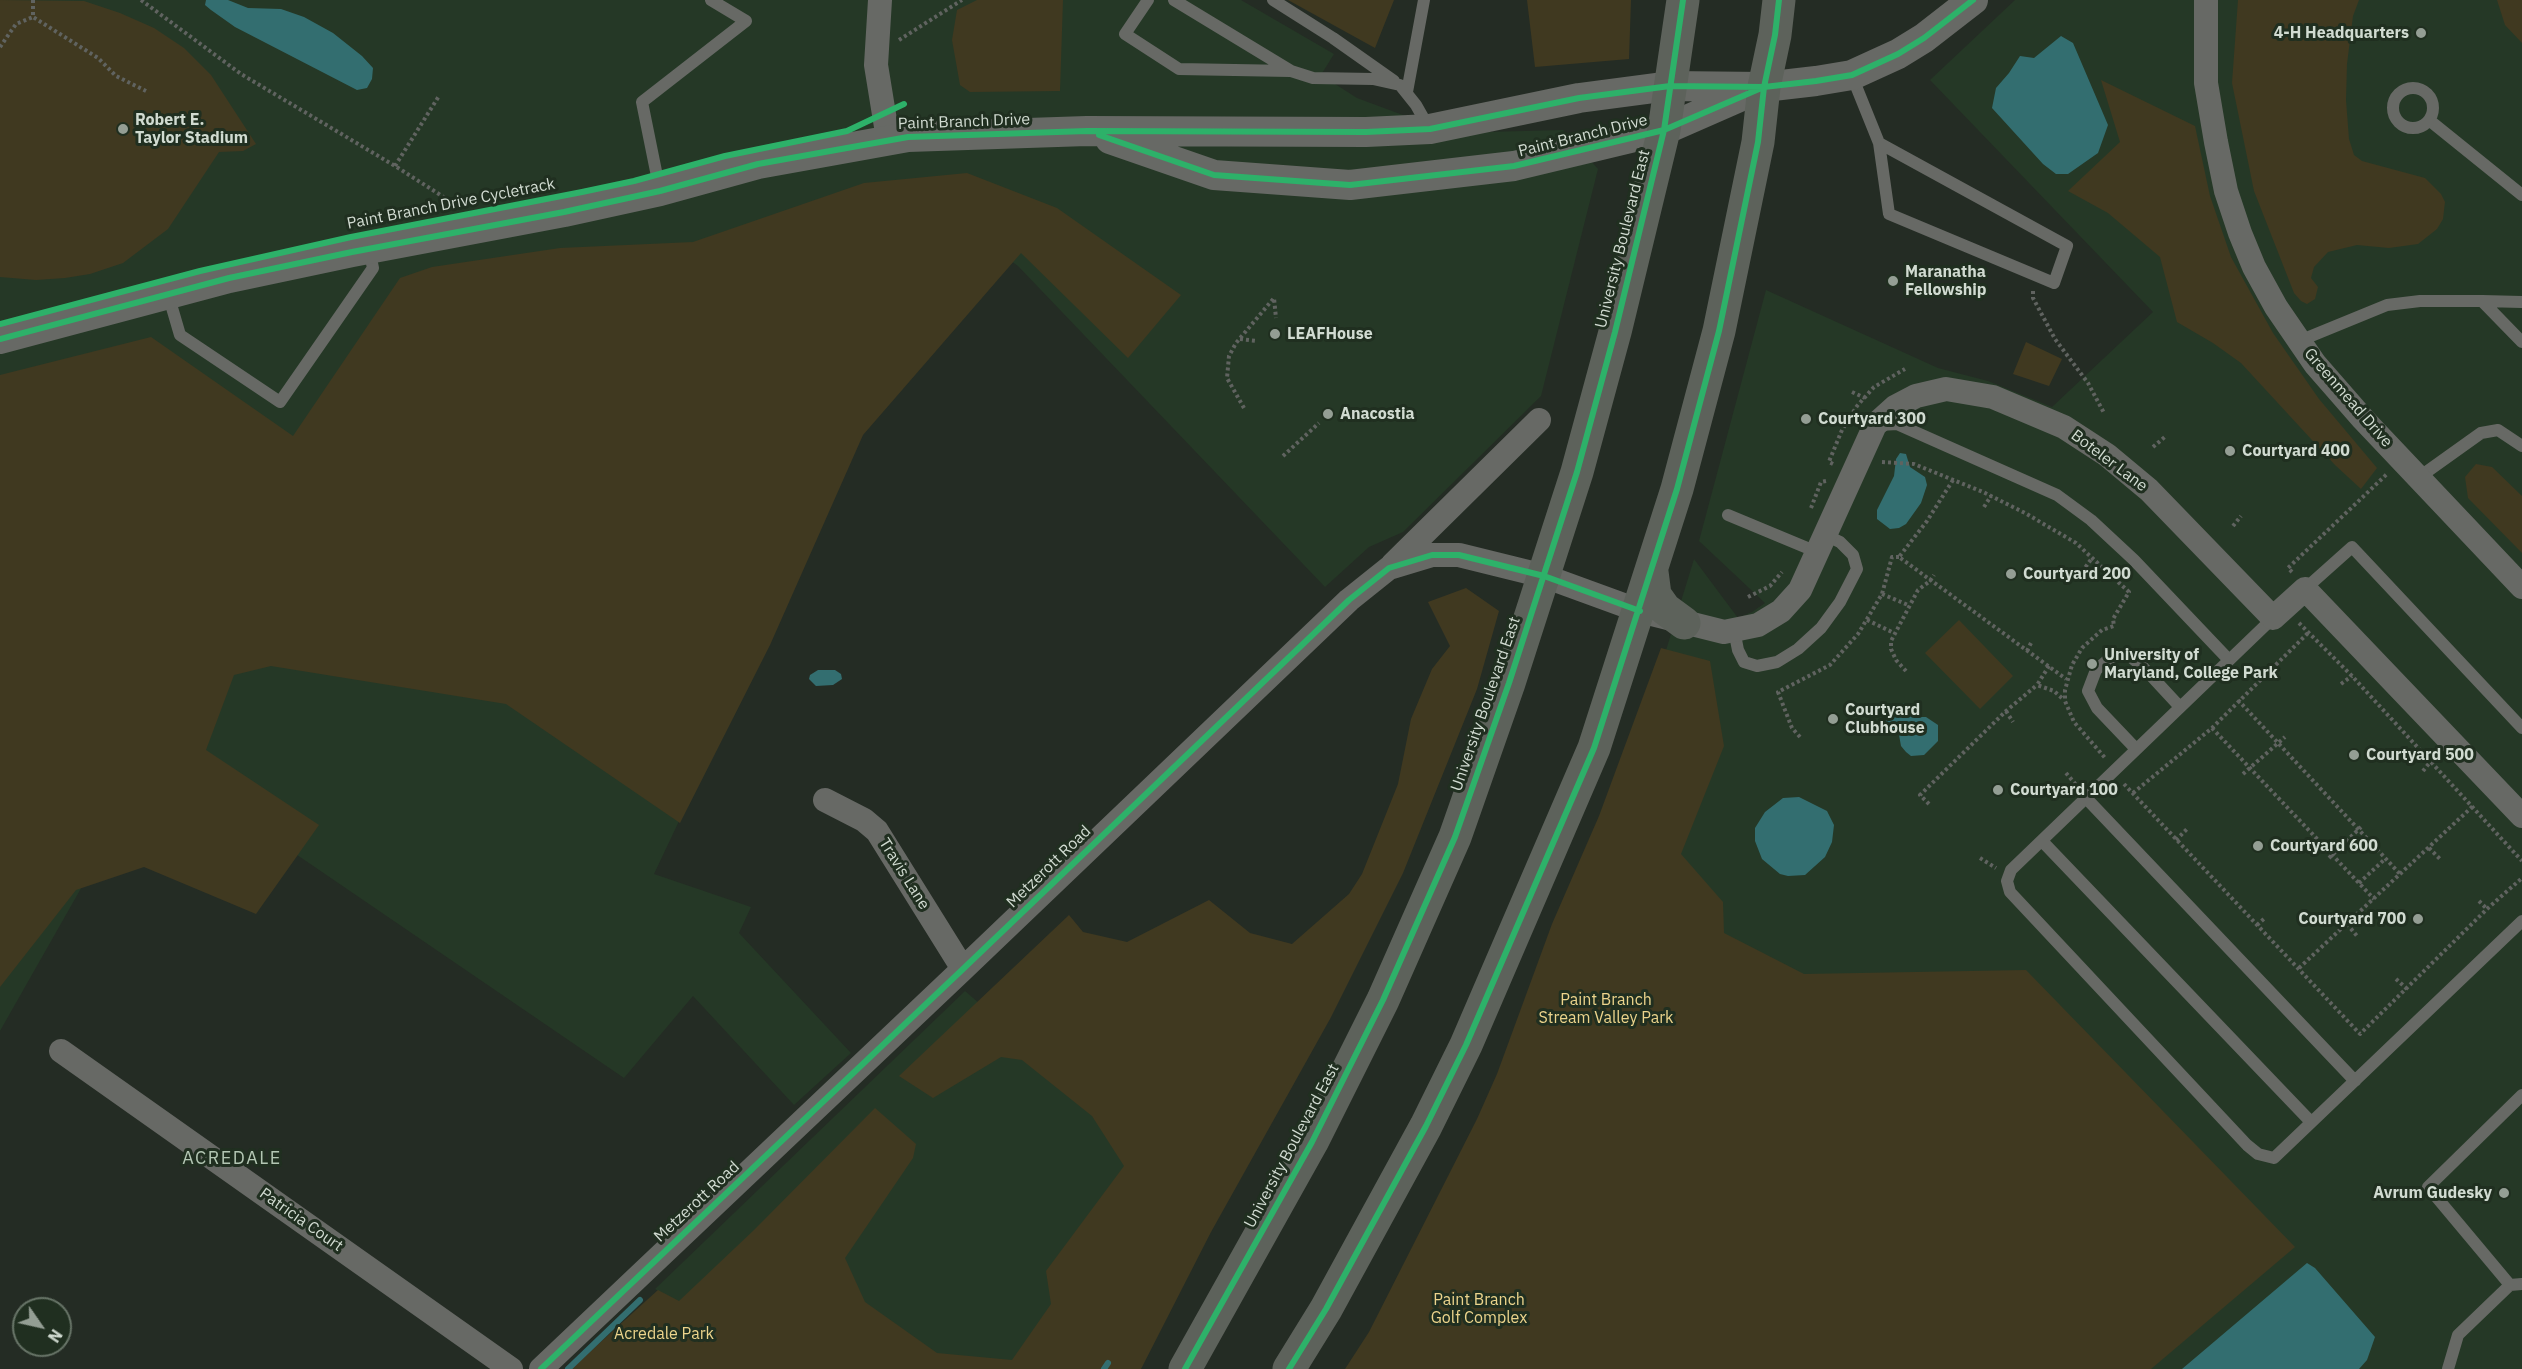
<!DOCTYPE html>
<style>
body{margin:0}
#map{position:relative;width:2522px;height:1369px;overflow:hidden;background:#242c24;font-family:"IBM Plex Sans",sans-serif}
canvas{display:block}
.north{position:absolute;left:12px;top:1297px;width:60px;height:60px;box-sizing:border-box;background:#202f20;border:2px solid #677467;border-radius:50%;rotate:124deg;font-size:16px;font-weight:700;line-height:24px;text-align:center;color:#d1dbd1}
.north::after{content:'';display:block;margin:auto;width:21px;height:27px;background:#949e94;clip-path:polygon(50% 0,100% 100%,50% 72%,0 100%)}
</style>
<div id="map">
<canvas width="2522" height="1369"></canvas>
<div class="north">N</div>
</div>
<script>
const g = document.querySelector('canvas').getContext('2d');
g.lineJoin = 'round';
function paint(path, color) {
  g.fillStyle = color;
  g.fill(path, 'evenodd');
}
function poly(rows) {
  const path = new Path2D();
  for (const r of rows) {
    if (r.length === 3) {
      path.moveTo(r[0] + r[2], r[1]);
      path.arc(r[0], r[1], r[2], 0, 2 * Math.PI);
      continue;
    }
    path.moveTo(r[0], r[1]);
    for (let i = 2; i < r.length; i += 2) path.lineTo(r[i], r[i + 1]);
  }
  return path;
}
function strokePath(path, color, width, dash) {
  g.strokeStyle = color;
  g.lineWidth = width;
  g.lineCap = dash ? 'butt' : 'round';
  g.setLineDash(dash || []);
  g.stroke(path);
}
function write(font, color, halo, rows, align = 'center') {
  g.font = font + ' "IBM Plex Sans",sans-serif';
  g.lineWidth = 6;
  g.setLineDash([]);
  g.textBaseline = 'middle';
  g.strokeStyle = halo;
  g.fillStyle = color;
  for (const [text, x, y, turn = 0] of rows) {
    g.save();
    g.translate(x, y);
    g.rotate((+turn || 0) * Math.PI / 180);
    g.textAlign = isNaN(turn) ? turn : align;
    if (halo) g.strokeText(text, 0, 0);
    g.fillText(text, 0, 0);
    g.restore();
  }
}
const built = poly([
 [0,0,1241,0,1334,54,1321,75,1357,98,1411,118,1485,132,1563,130,1598,169,1541,396,1403,532,1369,547,1325,587,1018,266,961,225,654,874,751,907,739,933,851,1053,794,1105,693,996,624,1078,155,758,0,1031],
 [2015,0,2518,0,2522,4,2522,1369,1611,1369,1648,709,1694,559,1738,618,1752,612,1765,603,1699,541,1766,290,1938,368,1988,381,2052,407,2153,312,1930,80],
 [965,991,1219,1210,1107,1369,799,1369,655,1289]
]);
const green = poly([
 [0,0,84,1,120,13,154,28,184,48,211,75,256,144,243,151,219,152,168,229,123,263,90,274,65,278,36,280,0,277],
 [977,0,1063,0,1060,91,970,92,960,85,952,40,957,10],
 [1288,0,1394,0,1375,48],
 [1527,0,1631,0,1629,59,1535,67],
 [2238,0,2359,0,2353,16,2347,64,2346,100,2349,139,2354,155,2362,161,2425,178,2441,194,2445,202,2443,219,2437,229,2418,244,2389,248,2357,245,2328,252,2314,267,2311,278,2318,287,2315,299,2307,304,2301,301,2294,293,2254,191,2232,83],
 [2497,0,2522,0,2522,43,2505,25],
 [2101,80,2195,126,2210,196,2231,257,2273,333,2319,399,2377,468,2361,489,2335,465,2241,363,2213,343,2177,322,2160,257,2108,213,2068,191,2120,142],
 [967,173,1057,208,1181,295,1128,358,1021,253,863,435,770,645,680,823,506,704,271,666,234,675,206,750,319,825,256,914,144,867,76,890,0,987,0,375,151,337,293,436,400,278,432,267,560,248,693,242,864,183],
 [2026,342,2062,359,2049,386,2013,374],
 [2476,464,2492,467,2522,496,2522,553,2468,498,2465,477],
 [1466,588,1499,611,1477,689,1403,873,1330,1019,1211,1232,1141,1369,571,1369,658,1290,679,1301,754,1230,875,1108,916,1144,913,1158,845,1258,865,1302,937,1353,1012,1360,1051,1304,1046,1271,1124,1166,1092,1116,1022,1060,1001,1057,933,1098,899,1076,1069,915,1083,932,1127,942,1209,900,1250,933,1292,944,1349,894,1362,874,1398,784,1411,719,1432,669,1450,646,1428,602],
 [1959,620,2013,676,1980,709,1925,653],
 [1661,648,1710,661,1724,746,1681,854,1723,902,1724,933,1804,974,2026,970,2295,1247,2151,1369,1345,1369,1369,1332,1477,1119,1497,1074,1552,924,1599,816]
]);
const water = poly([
 [206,0,228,0,248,8,281,9,304,17,333,33,362,56,373,68,372,79,367,88,357,90,235,27,211,10,205,5],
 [2061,36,2073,43,2108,125,2098,153,2068,174,2056,174,2043,164,1992,108,1996,88,2009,73,2020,56,2034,58],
 [1900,453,1906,454,1910,467,1925,477,1927,485,1921,503,1906,524,1899,528,1890,529,1877,519,1877,510,1894,476,1896,459],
 [818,670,835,670,841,674,842,679,833,685,816,686,809,679,810,675],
 [1904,703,1917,717,1926,717,1938,725,1938,741,1924,755,1911,756,1906,752,1901,746,1899,735,1893,730,1889,732,1881,724],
 [1799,797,1827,811,1834,825,1832,842,1825,857,1805,875,1788,876,1780,874,1762,859,1755,841,1755,828,1765,812,1783,798],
 [2307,1263,2315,1268,2375,1337,2367,1360,2359,1369,2182,1369]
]);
const stream = poly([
 [568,1369,640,1300],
 [1104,1369,1108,1363]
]);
const path = poly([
 [33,0,33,17,98,58,116,76,146,91],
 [141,0,241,74,395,166,453,203],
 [899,40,962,0],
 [0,47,16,24,33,17],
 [395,166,439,96],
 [2033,291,2033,298,2055,339,2088,383,2104,413],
 [1240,339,1257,341],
 [1852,392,1865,398],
 [1244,408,1227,378,1229,356,1236,343,1274,298,1276,318],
 [2153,447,2166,436],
 [1283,456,1319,423],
 [1882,462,1914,464,1983,492,2025,513,2076,543,2129,592,2113,619,2114,626,2102,630,2082,648,2072,665,2065,690,2065,701,2074,722,2106,759],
 [1833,464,1829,462,1830,459,1842,430,1857,406,1874,387,1905,369],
 [1953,480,1927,521,1899,557,2066,679],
 [1984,507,1991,496],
 [1811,508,1821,482,1826,481],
 [2233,526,2241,516],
 [2082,572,2092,558],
 [2292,572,2288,568,2387,474],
 [1882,594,1908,605],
 [1748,597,1770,586,1782,572],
 [1867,620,1894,633],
 [2299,623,2352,676,2522,861],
 [2027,651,2031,643],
 [2049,666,2037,685,2054,691,2064,700],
 [1906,671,1896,660,1891,649,1891,641,1918,590,1930,581,1934,575],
 [2341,684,2352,676],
 [2238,700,2400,874],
 [2006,711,2013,722],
 [2212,728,2374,899],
 [1800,737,1792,728,1778,692,1830,665,1858,634,1882,594,1892,557,1899,557],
 [2423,771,2431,761],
 [2066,773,2077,786],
 [2243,774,2285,737],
 [2124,784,2360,1034,2487,909,2522,878],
 [2133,793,2212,728,2309,632],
 [1929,804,1920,795,2006,711,2037,685],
 [2176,840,2188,828],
 [2429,848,2440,859],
 [1980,858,1996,868],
 [2329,858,2361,827],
 [2359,883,2385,859],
 [2479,901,2487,909],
 [2347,924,2357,936],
 [2257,925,2265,918],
 [2299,968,2473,806],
 [2396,979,2407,989]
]);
const service = poly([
 [1148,0,1125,34,1179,69,1290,71],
 [1174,0,1291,71,1313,78,1373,79,1400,85,1416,105,1429,128],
 [1273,0,1333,38,1394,81],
 [1852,76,1879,143,2067,246,2054,283,1889,214,1879,143],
 [2413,108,20],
 [1407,92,1424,0],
 [2429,120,2522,195],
 [660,191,642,102,746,21,711,0],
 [168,294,180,335,280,402,373,268,369,249],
 [2482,301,2522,302],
 [2299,341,2387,305,2420,301,2482,301,2522,342],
 [1880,425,1897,424,2057,495,2091,520,2134,560,2229,660],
 [2418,478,2481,433,2498,430,2522,446],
 [1728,515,1817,552],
 [2305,589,2352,547,2522,728],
 [2273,618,2011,870,2007,881,2010,892,2247,1145,2258,1154,2274,1158,2522,921],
 [1734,630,1738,650,1744,662,1757,666,1777,662,1798,649,1821,628,1840,602,1857,569,1853,555,1840,542,1825,535],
 [2136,749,2097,708,2088,691,2096,670,2110,658,2127,654,2142,666,2180,707],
 [2086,798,2355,1081],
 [2042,841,2311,1122],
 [2522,1095,2428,1187,2510,1285,2522,1284],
 [2448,1369,2458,1335,2510,1285]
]);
const minor = poly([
 [880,0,876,65,888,139],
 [2206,0,2206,83,2216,142,2226,191,2240,233,2254,267,2276,307,2315,364,2363,419,2522,587],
 [1393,564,1539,420],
 [825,800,864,820,877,831,963,969],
 [61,1051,511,1369],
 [541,1369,963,969,1349,600,1389,568,1432,555,1459,555,1544,576,1640,611,1724,632,1758,625,1781,611,1800,590,1875,425,1895,407,1916,396,1946,389,1993,397,2064,427,2107,455,2149,490,2273,618,2305,589,2522,816]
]);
const tertiary = poly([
 [1110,139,1214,175,1350,185,1514,166,1664,130,1753,91],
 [0,339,229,278,352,252,564,212,660,191,758,164,908,137,1087,131,1366,132,1430,129,1579,98,1670,86,1764,87,1816,81,1852,75,1898,54,1924,38,1973,0]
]);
const primary = poly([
 [1652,572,1655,595,1665,609,1684,623],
 [1185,1369,1312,1142,1383,1000,1455,837,1509,683,1577,472,1615,332,1664,130,1683,0],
 [1289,1369,1326,1309,1426,1126,1466,1045,1594,748,1677,489,1719,331,1758,142,1764,87,1775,35,1779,0]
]);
const cycleway = poly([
 [1099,135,1214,175,1350,185,1514,166,1664,130,1759,89],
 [0,324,200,271,351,237,582,192,634,181,725,156,847,131,904,104],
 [0,339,229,278,352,252,564,212,660,191,758,164,908,137,1087,131,1366,132,1430,129,1579,98,1670,86,1764,87,1816,81,1852,75,1898,54,1924,38,1973,0],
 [541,1369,963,969,1349,600,1389,568,1432,555,1459,555,1544,576,1640,611],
 [1185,1369,1312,1142,1383,1000,1455,837,1509,683,1577,472,1615,332,1664,130,1683,0],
 [1289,1369,1326,1309,1426,1126,1466,1045,1594,748,1677,489,1719,331,1758,142,1764,87,1775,35,1779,0]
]);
const markers = [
 [2421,33,6,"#949e94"],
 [123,129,6,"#949e94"],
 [1893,281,6,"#949e94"],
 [1275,334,6,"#949e94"],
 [1328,414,6,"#949e94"],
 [1806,419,6,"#949e94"],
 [2230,451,6,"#949e94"],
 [2011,574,6,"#949e94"],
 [2092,664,6,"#949e94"],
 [1833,719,6,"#949e94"],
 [2354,755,6,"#949e94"],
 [1998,790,6,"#949e94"],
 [2258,846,6,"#949e94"],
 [2418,919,6,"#949e94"],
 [2504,1193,6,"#949e94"]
];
const poiNames = [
 ["4-H Headquarters",2409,33,"right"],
 ["Robert E.",135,120],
 ["Taylor Stadium",135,138],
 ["Maranatha",1905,272],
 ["Fellowship",1905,290],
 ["LEAFHouse",1287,334],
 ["Anacostia",1340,414],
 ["Courtyard 300",1818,419],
 ["Courtyard 400",2242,451],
 ["Courtyard 200",2023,574],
 ["University of",2104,655],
 ["Maryland, College Park",2104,673],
 ["Courtyard",1845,710],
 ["Clubhouse",1845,728],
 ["Courtyard 500",2366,755],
 ["Courtyard 100",2010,790],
 ["Courtyard 600",2270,846],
 ["Courtyard 700",2406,919,"right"],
 ["Avrum Gudesky",2492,1193,"right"]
];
const streetNames = [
 ["Paint Branch Drive",964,122,-2],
 ["Paint Branch Drive",1583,136,-14],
 ["Paint Branch Drive Cycletrack",451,204,-11],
 ["University Boulevard East",1623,239,-76],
 ["Greenmead Drive",2348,398,49],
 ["Boteler Lane",2109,461,37],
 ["University Boulevard East",1486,704,-71],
 ["Metzerott Road",1049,867,-44],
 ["Travis Lane",904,874,58],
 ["University Boulevard East",1292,1146,-62],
 ["Metzerott Road",697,1202,-43],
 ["Patricia Court",301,1220,35]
];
const parkNames = [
 ["Paint Branch",1606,1000],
 ["Stream Valley Park",1606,1018],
 ["Paint Branch",1479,1300],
 ["Golf Complex",1479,1318],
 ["Acredale Park",664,1334]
];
const neighbourhoodNames = [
 ["ACREDALE",232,1159]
];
paint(built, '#253826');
paint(green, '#403920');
paint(water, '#336e70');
strokePath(stream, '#336e70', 6);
strokePath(path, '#606360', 4, [3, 3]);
strokePath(service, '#676965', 12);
strokePath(minor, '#676965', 24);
strokePath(tertiary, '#676965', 30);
strokePath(primary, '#5d625b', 33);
strokePath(cycleway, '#2db169', 6);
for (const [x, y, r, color] of markers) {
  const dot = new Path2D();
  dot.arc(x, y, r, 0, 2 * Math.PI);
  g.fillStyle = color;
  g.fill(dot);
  strokePath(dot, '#202f20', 2);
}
write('bold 16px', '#d1dbd1', '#202f20', poiNames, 'left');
write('16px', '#d1dbd1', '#202f20', streetNames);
write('16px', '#ecd48c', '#202f20', parkNames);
g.letterSpacing = '1.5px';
write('18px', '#b3c6b3', '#202f20', neighbourhoodNames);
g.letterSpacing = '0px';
</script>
